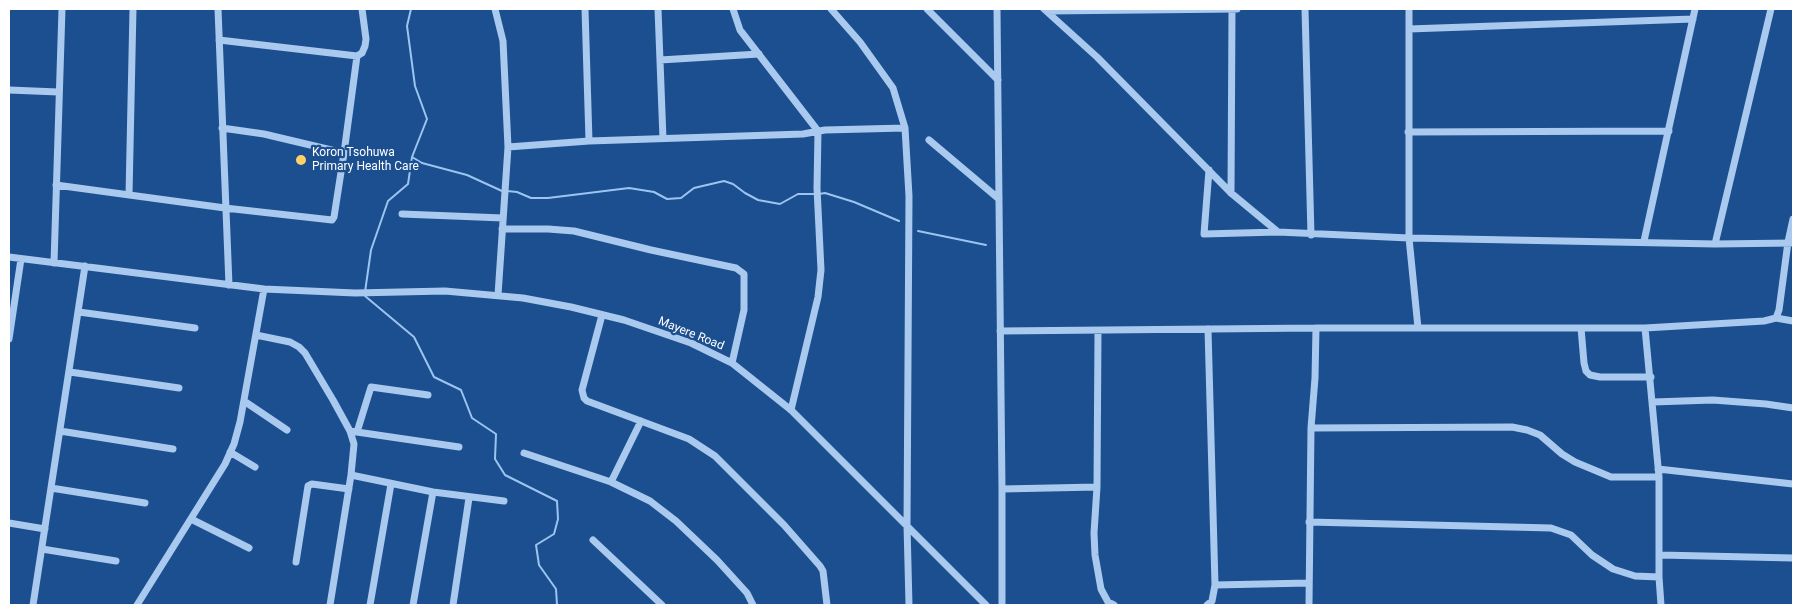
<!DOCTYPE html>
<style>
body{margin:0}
#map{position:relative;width:1802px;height:614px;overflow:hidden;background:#1b4f8f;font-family:Roboto,sans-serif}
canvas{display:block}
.frame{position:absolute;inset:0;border:10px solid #fff;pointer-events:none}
</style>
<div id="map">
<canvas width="1802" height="614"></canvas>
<div class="frame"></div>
</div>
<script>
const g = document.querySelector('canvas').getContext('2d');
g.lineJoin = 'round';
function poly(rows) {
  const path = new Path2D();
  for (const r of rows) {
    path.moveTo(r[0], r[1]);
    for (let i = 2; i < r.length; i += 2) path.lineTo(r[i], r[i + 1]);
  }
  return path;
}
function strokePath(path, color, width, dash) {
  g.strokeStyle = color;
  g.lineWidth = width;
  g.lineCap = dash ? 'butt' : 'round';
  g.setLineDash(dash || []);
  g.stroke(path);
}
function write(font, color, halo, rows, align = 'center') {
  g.font = font + ' Roboto,sans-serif';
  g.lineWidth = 4.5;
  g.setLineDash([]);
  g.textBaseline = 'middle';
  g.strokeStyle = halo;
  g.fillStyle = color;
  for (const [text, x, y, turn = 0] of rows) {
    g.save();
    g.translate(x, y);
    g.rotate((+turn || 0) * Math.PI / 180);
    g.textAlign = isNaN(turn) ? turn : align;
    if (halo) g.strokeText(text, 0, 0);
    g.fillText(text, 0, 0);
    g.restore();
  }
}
const stream = poly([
 [412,157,422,163,467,175,502,191],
 [507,191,517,192,531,198,548,198,629,188,654,192,667,199,681,198,694,188,724,181,733,184,745,193,758,200,780,204,798,194,814,194],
 [819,194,825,193,854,202,899,221],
 [918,231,986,245],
 [365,292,371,250,388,201,408,184,412,157,427,119,415,86,407,26,411,9],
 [365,296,414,337,434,377,461,390,472,418,496,434,495,459,505,475,557,501,558,519,554,534,536,545,539,565,556,589,557,605]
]);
const minor = poly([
 [218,9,229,285],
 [495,9,503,41,508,147,498,295],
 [585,9,589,141],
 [658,9,663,139],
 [733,9,740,30,818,131,817,188,821,270,818,297,791,410],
 [831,9,860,42,893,88,905,128,909,196,907,525,909,605],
 [927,9,998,80],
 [997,9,1002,489,1002,605],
 [1044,9,1097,57,1231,193,1278,232,1409,238,1715,244,1793,243],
 [1305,9,1311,235],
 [1409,9,1409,238,1418,328],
 [1047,11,1237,9],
 [1409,29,1693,19],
 [219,40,357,56,362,53,365,46,366,39,362,9],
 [660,60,759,54],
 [9,90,58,92],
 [222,128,264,134,344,153],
 [1408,132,1669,131],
 [929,140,999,199],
 [508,147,589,141,803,134,825,130,905,128],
 [1209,170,1204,234,1278,232],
 [56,185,225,208,332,220,334,217,344,153,357,56],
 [1231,193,1232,9],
 [129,195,133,9],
 [402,214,503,218],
 [502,229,548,229,574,231,651,250,736,268,744,274,744,310,732,363],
 [1644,241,1695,9],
 [1715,244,1771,9],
 [9,257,264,289,355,293,445,291,523,298,571,307,624,320,691,343,732,363,791,410,986,605],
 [54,263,62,9],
 [79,312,195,328],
 [602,315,582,390,584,398,587,401,689,439,715,456,784,525,820,566,823,571,827,605],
 [1776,318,1793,321],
 [1581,328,1584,363,1586,371,1590,375,1600,377,1651,377],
 [1645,328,1659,477,1659,577,1661,605],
 [1000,331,1316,328,1645,328,1764,321,1776,318,1779,310,1788,242,1793,219],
 [1098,331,1097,487,1094,533,1095,555,1101,589,1108,602,1114,605],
 [256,335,290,342,299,347,305,353,333,400,350,431,354,444,351,475,433,492,504,501],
 [9,339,21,259],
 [70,372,179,388],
 [244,401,287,430],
 [1653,402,1713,400,1766,404,1793,408],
 [1311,428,1512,427,1527,430,1540,435,1562,454,1575,462,1611,477,1659,477],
 [60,431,173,449],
 [350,431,459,447],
 [357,432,371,387,428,395],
 [230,452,255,467],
 [524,453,611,482,650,501,676,521,717,560,747,593,753,605],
 [1658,469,1793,484],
 [611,482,641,421],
 [51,488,145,503],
 [1002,489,1097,487],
 [191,519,249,548],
 [1309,522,1551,528,1571,535,1592,555,1613,569,1635,576,1659,577],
 [9,523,45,529],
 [593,540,662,605],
 [42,549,116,561],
 [1660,555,1793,558],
 [296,562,308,486,312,484,349,489],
 [1215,585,1309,583],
 [33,605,85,266],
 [137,605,225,464,234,444,240,422,264,289],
 [330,605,351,475],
 [370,605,391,484],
 [413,605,433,492],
 [453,605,469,498],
 [1207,605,1212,601,1215,585,1208,329],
 [1309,605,1311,428,1315,378,1316,328]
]);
const markers = [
 [301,160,6,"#ffd166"]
];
const poiNames = [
 ["Koron Tsohuwa",312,153],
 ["Primary Health Care",312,167]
];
const streetNames = [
 ["Mayere Road",691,334,22]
];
strokePath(stream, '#9cc4f0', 2);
strokePath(minor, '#a9c9ee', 7);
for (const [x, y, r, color] of markers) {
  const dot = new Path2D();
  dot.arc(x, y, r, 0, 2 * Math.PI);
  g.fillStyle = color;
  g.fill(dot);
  strokePath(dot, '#1b4f8f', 2);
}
write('12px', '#fff', '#1b4f8f', poiNames, 'left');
write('12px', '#fff', '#1b4f8f', streetNames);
</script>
